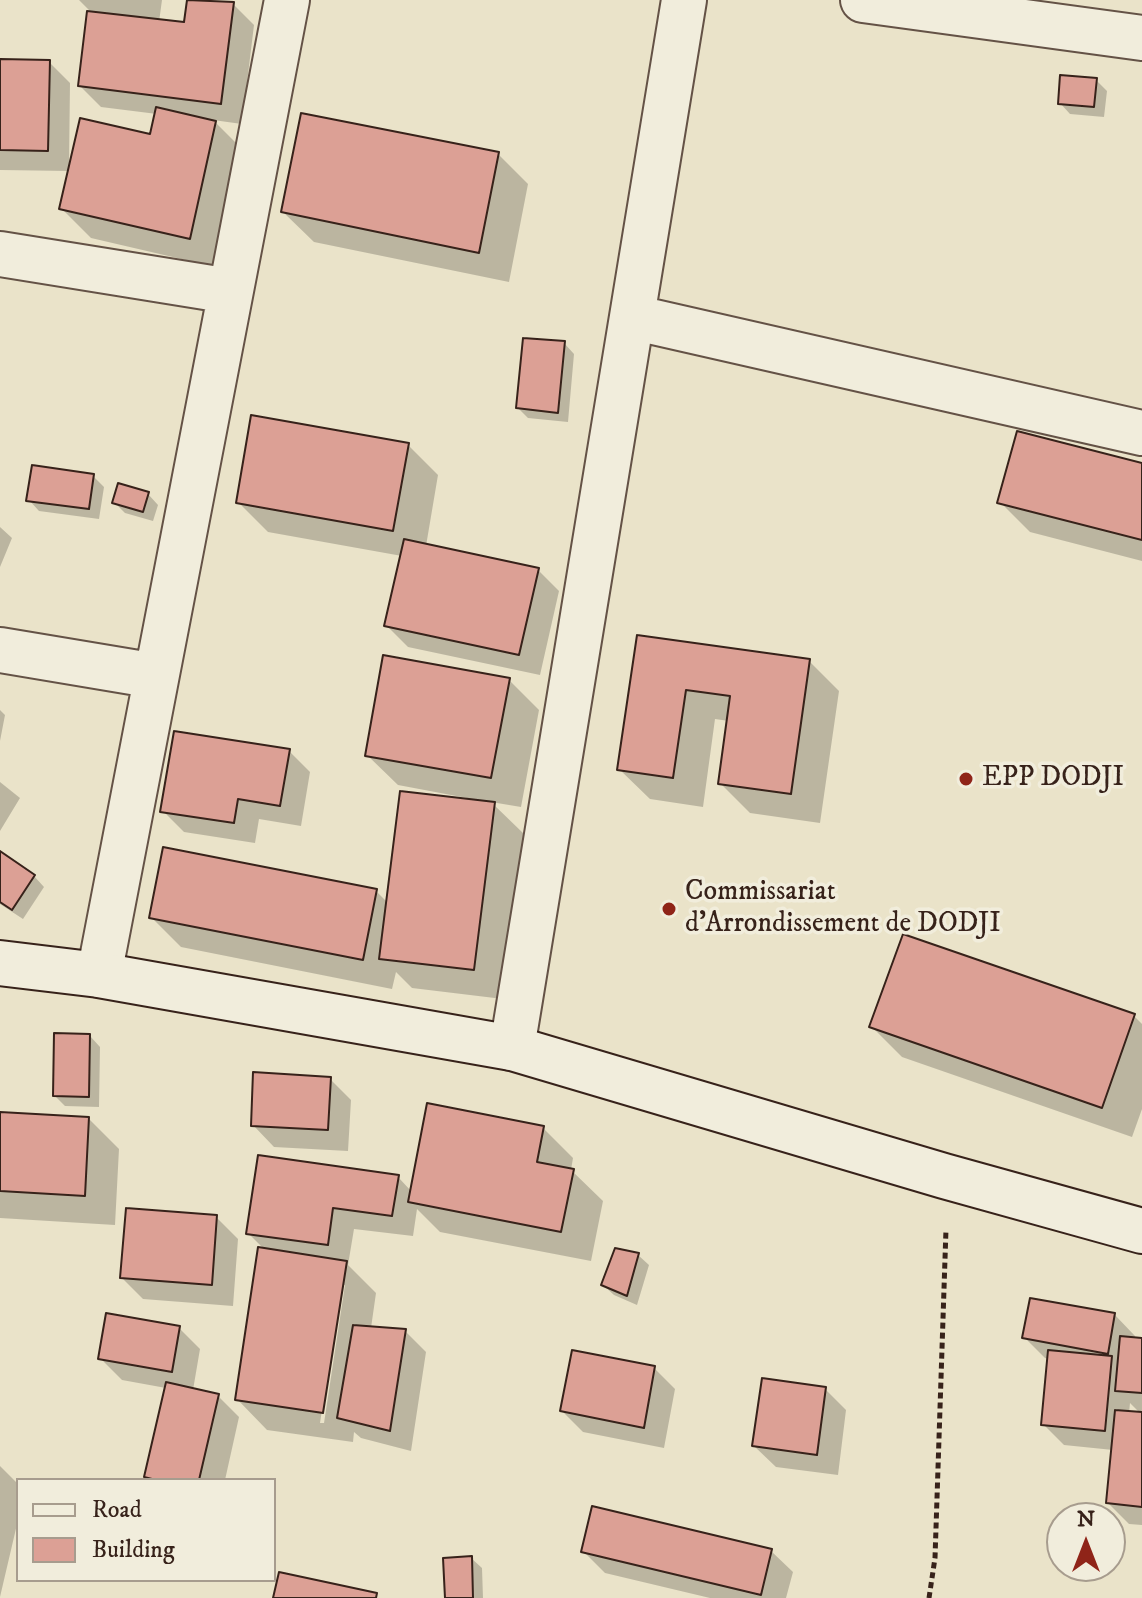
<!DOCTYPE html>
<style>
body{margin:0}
#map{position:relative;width:1142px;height:1598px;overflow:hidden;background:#eae3c9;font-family:"IM FELL DW Pica",serif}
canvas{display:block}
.legend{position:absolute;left:16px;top:1478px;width:260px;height:104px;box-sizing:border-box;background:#f1eddc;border:2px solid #a79c8e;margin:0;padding:10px 14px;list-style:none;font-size:24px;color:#37221a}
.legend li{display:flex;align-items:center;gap:16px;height:40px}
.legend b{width:40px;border:2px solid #a79c8e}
.north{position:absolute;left:1046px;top:1502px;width:80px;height:80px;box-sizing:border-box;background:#f1eddc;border:2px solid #a79c8e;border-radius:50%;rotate:0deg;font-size:22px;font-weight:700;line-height:32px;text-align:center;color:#37221a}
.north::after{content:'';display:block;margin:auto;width:28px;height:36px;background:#8f2418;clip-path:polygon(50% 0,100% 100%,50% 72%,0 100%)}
</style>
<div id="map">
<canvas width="1142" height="1598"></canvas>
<ul class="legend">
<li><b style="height:10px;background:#f1eddc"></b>Road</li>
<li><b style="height:22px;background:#dca095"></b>Building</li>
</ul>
<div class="north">N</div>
</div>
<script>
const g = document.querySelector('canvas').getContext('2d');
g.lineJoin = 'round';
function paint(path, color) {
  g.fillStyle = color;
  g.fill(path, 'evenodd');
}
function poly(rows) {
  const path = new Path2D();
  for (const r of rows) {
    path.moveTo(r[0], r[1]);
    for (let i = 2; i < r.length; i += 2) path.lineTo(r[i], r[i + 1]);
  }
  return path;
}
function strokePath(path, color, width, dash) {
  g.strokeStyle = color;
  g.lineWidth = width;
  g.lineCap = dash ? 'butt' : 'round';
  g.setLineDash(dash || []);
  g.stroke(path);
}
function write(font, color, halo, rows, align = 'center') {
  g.font = font + ' "IM FELL DW Pica",serif';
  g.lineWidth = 7;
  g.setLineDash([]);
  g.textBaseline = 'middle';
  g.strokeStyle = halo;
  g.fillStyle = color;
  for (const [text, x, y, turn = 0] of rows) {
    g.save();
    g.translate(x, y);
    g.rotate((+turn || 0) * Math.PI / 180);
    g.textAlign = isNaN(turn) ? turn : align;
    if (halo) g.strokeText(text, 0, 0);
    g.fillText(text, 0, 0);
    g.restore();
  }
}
const shadow = poly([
 [79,0,162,0,159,22,186,25,189,0,233,4,254,25,242,124,213,120,246,153,220,268,91,238,61,208,70,171,0,170,0,61,49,62,70,83,69,166,151,136,157,114,101,107,80,86,89,10],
 [1096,80,1107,91,1104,117,1070,114,1060,103],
 [498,154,528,184,509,282,314,242,283,212],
 [564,343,574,354,568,422,528,418,518,408],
 [408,445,438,475,426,546,538,570,559,591,540,675,408,647,387,626,402,556,268,532,238,502],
 [1142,465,1142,561,1030,532,1000,502],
 [93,476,104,487,99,519,39,511,29,500],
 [148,494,158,505,153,521,125,513,114,502],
 [0,527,12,538,0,567],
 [639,637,809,661,839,691,820,823,750,813,720,783,729,721,715,719,703,807,650,799,619,769],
 [509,680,539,710,521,807,491,802,524,834,503,999,412,988,396,972,392,989,181,947,151,917,376,891,388,903,467,798,398,785,367,755],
 [0,710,5,715,0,741],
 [289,751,310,772,301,826,259,819,255,843,184,832,163,811],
 [0,782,20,798,0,831],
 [0,853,34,876,44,887,23,919,0,904],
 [1134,1016,1142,1024,1142,1109,1132,1137,902,1057,872,1027],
 [90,1036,100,1047,99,1107,65,1106,55,1096],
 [330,1079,351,1100,348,1151,274,1147,253,1125],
 [0,1114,89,1119,119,1149,115,1225,0,1218],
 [543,1128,573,1158,571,1170,603,1201,591,1261,440,1232,417,1209,413,1236,354,1229,348,1265,376,1293,371,1328,405,1331,426,1352,411,1451,361,1438,354,1432,353,1442,267,1430,237,1399,265,1250,248,1233,398,1177,412,1192],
 [341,1285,345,1285,324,1423,320,1423],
 [216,1217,238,1239,233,1306,143,1299,122,1278],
 [638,1255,649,1265,637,1305,614,1295,603,1285],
 [1114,1314,1135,1336,1134,1339,1142,1340,1142,1525,1129,1524,1108,1503,1113,1450,1064,1445,1043,1424,1049,1359,1045,1358,1024,1337],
 [1130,1403,1141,1414,1129,1413],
 [179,1328,200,1349,193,1390,218,1396,239,1417,225,1480,150,1480,146,1476,166,1388,122,1380,100,1358],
 [654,1368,675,1389,664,1448,583,1432,562,1411],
 [825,1389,846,1410,838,1475,776,1467,754,1446],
 [0,1466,18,1484,18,1520,0,1597],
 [771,1551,793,1572,786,1598,710,1598,605,1573,584,1552],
 [471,1558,482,1568,483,1598,447,1598]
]);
const building = poly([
 [187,0,234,2,221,104,78,86,87,11,184,22,187,0],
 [0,59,50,60,48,151,0,150,0,59],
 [1060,75,1097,78,1094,107,1058,104,1060,75],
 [156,107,216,121,190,239,59,209,80,118,150,134,156,107],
 [301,113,499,152,479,253,281,212,301,113],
 [523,338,565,341,558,413,516,408,523,338],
 [251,415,409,443,393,531,236,503,251,415],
 [1017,431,1142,463,1142,540,997,503,1017,431],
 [32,465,94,474,89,509,26,501,32,465],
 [118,483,149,492,143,512,112,503,118,483],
 [404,539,539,568,519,655,384,626,404,539],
 [637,635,810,659,791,794,718,784,730,696,686,690,673,778,617,770,637,635],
 [383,655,510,678,491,778,365,756,383,655],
 [174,731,290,749,280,806,238,799,234,823,160,812,174,731],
 [400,791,495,802,474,970,379,959,400,791],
 [163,847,377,889,363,960,149,918,163,847],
 [0,851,35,875,12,910,0,902,0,851],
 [903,934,1135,1014,1102,1108,869,1027,903,934],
 [54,1033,90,1034,89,1097,53,1096,54,1033],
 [253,1072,331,1077,328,1130,251,1126,253,1072],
 [427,1103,544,1126,537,1162,574,1169,561,1232,408,1202,427,1103],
 [0,1112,89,1117,85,1196,0,1191,0,1112],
 [258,1155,399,1175,392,1216,333,1208,328,1245,246,1234,258,1155],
 [126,1208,217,1215,212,1285,120,1278,126,1208],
 [258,1247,347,1261,323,1413,235,1400,258,1247],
 [615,1248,639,1253,627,1296,601,1285,615,1248],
 [1030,1298,1115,1313,1108,1354,1022,1338,1030,1298],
 [106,1313,180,1326,172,1372,98,1359,106,1313],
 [353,1325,406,1329,390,1431,337,1418,353,1325],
 [1120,1336,1142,1338,1142,1393,1115,1391,1120,1336],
 [572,1350,655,1366,644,1428,560,1411,572,1350],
 [1048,1350,1112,1356,1105,1431,1041,1425,1048,1350],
 [762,1378,826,1387,817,1455,752,1446,762,1378],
 [166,1382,219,1394,199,1480,156,1480,144,1477,166,1382],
 [1115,1410,1142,1412,1142,1507,1106,1503,1115,1410],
 [592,1506,772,1549,761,1595,581,1552,592,1506],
 [472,1556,473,1598,445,1598,443,1558,472,1556],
 [279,1572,377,1593,376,1598,273,1598,279,1572]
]);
const path = poly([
 [929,1598,935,1558,946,1229]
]);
const street = poly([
 [863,0,1142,38],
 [0,254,230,291],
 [632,317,1142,433],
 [0,650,156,676],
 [99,975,287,0],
 [512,1048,684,0]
]);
const secondary = poly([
 [0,963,99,975,512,1048,944,1176,1142,1231]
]);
const markers = [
 [966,779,8,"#8f2418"],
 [669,909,8,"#8f2418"]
];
const poiNames = [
 ["EPP DODJI",982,779],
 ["Commissariat",685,893],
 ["d'Arrondissement de DODJI",685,925]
];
paint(shadow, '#0003');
paint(building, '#dca095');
strokePath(building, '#37221a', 2);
strokePath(street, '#645246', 48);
strokePath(secondary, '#37221a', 48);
strokePath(path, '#37221a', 5, [6, 4]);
strokePath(street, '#f1eddc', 44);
strokePath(secondary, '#f1eddc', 44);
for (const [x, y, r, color] of markers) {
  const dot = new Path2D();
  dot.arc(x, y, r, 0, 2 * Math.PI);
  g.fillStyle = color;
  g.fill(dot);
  strokePath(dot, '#f1eddc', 3);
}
write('28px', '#37221a', '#f1eddc', poiNames, 'left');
</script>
